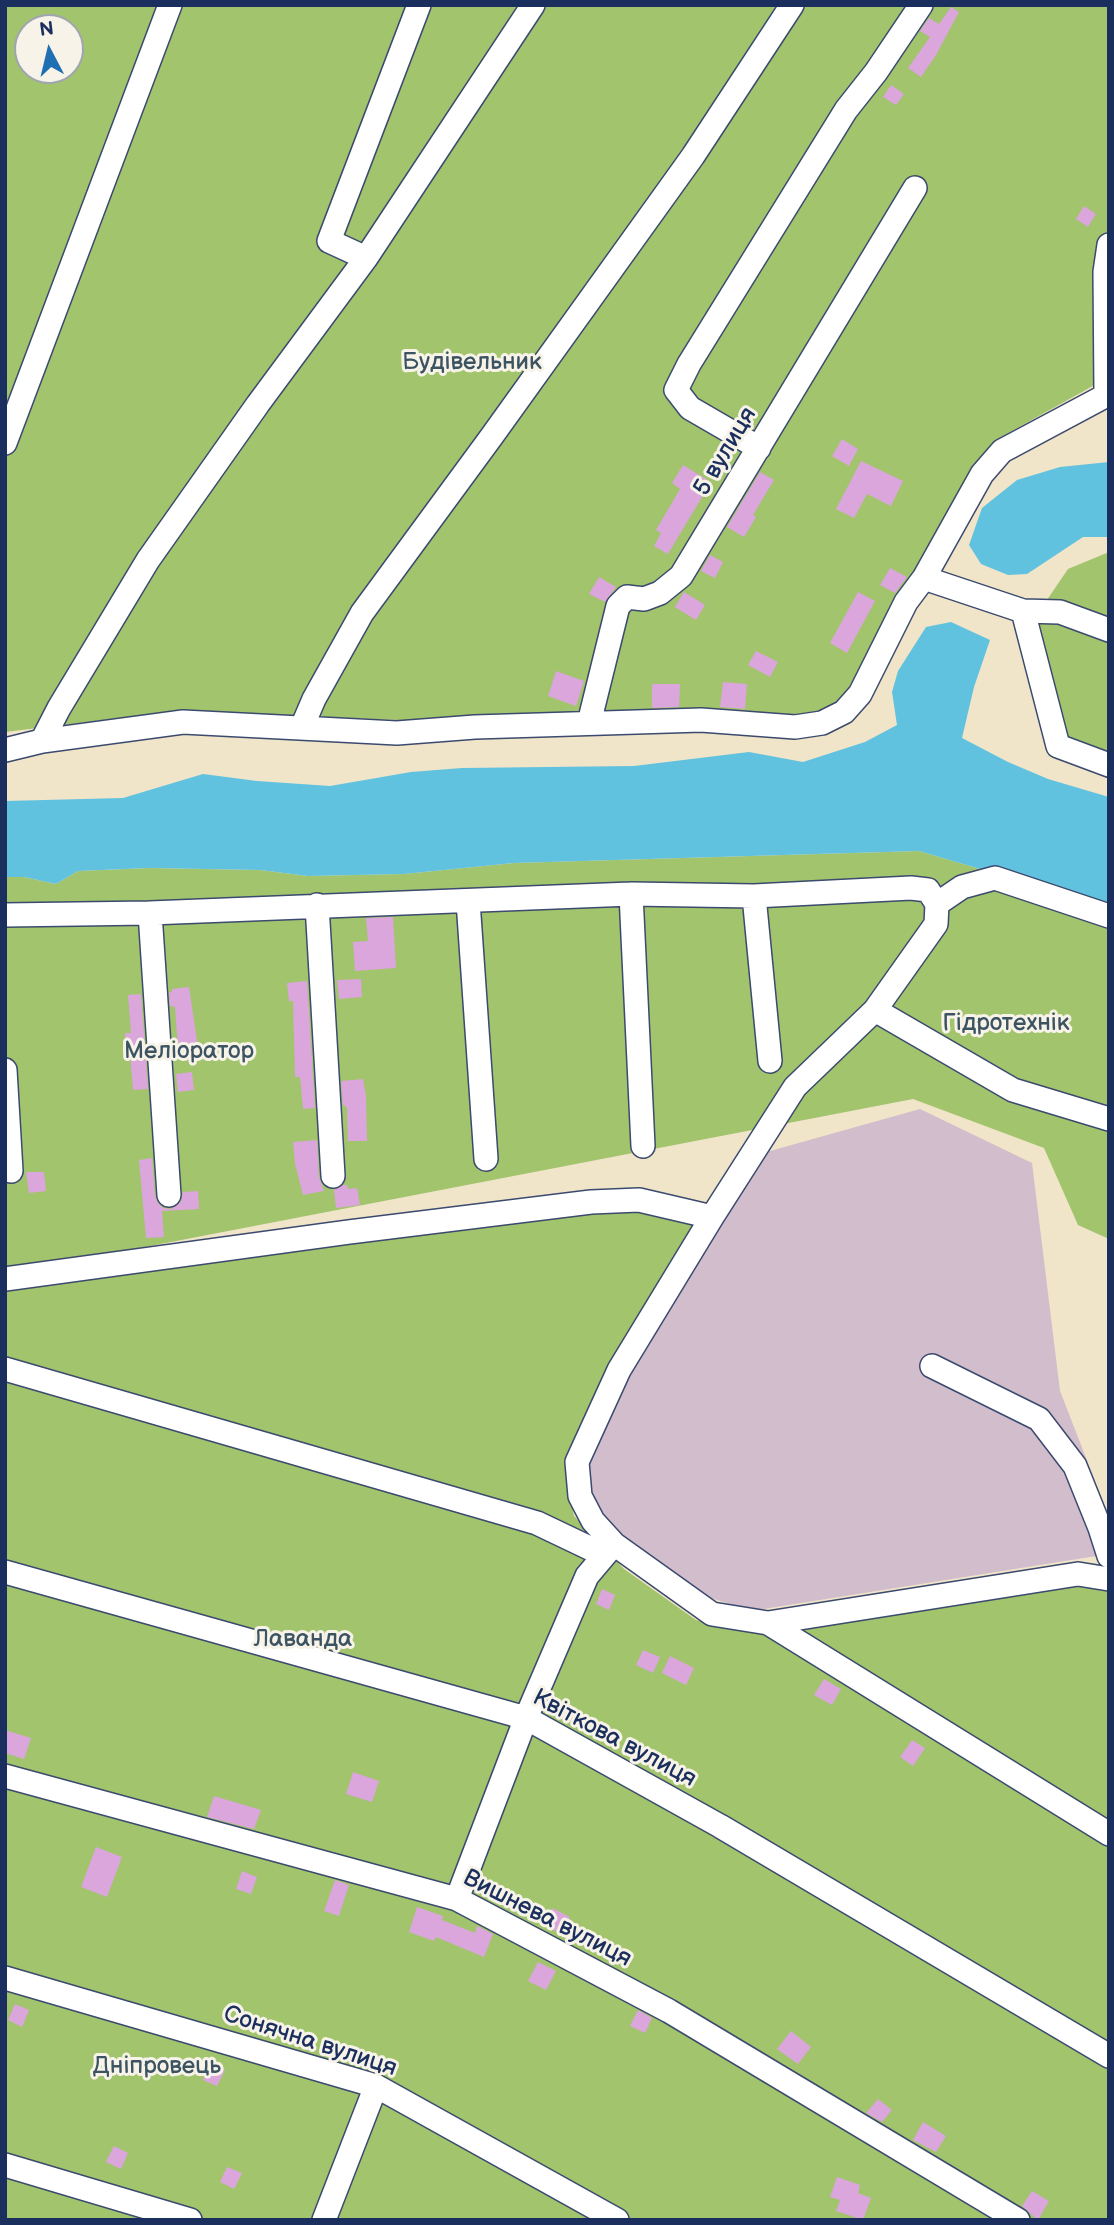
<!DOCTYPE html>
<meta charset="utf-8">
<style>
body{margin:0}
#map{position:relative;width:1114px;height:2225px;overflow:hidden;background:#f0e4c9;font-family:"Balsamiq Sans",sans-serif}
canvas{display:block}
.frame{position:absolute;inset:0;border:7px solid #1b2f5e;pointer-events:none}
.north{position:absolute;left:14px;top:14px;width:70px;height:70px;box-sizing:border-box;background:#f7f3e8;border:2px solid #9fa5b1;border-radius:50%;rotate:353deg;font-size:19px;font-weight:700;line-height:28px;text-align:center;color:#1b2f5e}
.north::after{content:'';display:block;margin:auto;width:24px;height:32px;background:#1f6fb2;clip-path:polygon(50% 0,100% 100%,50% 72%,0 100%)}
</style>
<div id="map">
<canvas width="1114" height="2225"></canvas>
<div class="frame"></div>
<div class="north">N</div>
</div>
<script>
const g = document.querySelector('canvas').getContext('2d');
g.lineJoin = 'round';
function paint(path, color) {
  g.fillStyle = color;
  g.fill(path, 'evenodd');
}
function poly(rows) {
  const path = new Path2D();
  for (const r of rows) {
    path.moveTo(r[0], r[1]);
    for (let i = 2; i < r.length; i += 2) path.lineTo(r[i], r[i + 1]);
  }
  return path;
}
function strokePath(path, color, width, dash) {
  g.strokeStyle = color;
  g.lineWidth = width;
  g.lineCap = dash ? 'butt' : 'round';
  g.setLineDash(dash || []);
  g.stroke(path);
}
function write(font, color, halo, rows, align = 'center') {
  g.font = font + ' "Balsamiq Sans",sans-serif';
  g.lineWidth = 6;
  g.setLineDash([]);
  g.textBaseline = 'middle';
  g.strokeStyle = halo;
  g.fillStyle = color;
  for (const [text, x, y, turn = 0] of rows) {
    g.save();
    g.translate(x, y);
    g.rotate((+turn || 0) * Math.PI / 180);
    g.textAlign = isNaN(turn) ? turn : align;
    if (halo) g.strokeText(text, 0, 0);
    g.fillText(text, 0, 0);
    g.restore();
  }
}
const industrial = poly([
 [920,1109,1032,1163,1060,1391,1109,1517,1109,1554,751,1611,705,1596,624,1537,604,1518,587,1494,586,1467,629,1371,763,1153]
]);
const green = poly([
 [5,5,1109,5,1109,377,1001,437,883,624,864,670,835,712,791,720,449,722,177,711,5,732],
 [28,28,70,28,70,70,28,70],
 [1109,552,1109,755,1062,737,1032,622,1068,569],
 [919,851,1109,907,1109,1239,1078,1225,1044,1148,913,1099,5,1274,5,877,24,877,56,884,78,871,149,868,260,870,308,876,404,874,514,863],
 [619,1207,697,1223,670,1262,598,1389,565,1469,574,1516,624,1569,696,1620,756,1632,959,1599,1109,1565,1109,2220,5,2220,5,1287]
]);
const water = poly([
 [1109,462,1109,537,1083,537,1027,574,1008,575,981,564,969,545,982,508,1017,480,1060,467],
 [951,622,990,640,974,687,962,738,1008,762,1048,779,1109,797,1109,907,919,851,514,863,404,874,308,876,260,870,149,868,78,871,56,884,24,877,5,877,5,801,123,798,203,774,257,781,330,786,411,772,462,768,634,766,749,752,803,762,865,742,897,725,892,692,898,671,926,627]
]);
const building = poly([
 [951,7,959,12,936,55,921,77,908,68,930,37,920,31,929,18,939,24],
 [891,85,904,94,896,105,883,97],
 [1084,206,1096,214,1088,227,1076,219],
 [842,439,858,449,849,466,832,456],
 [861,461,903,481,891,506,867,494,854,518,836,509],
 [683,465,711,482,668,554,654,546,661,533,656,530,680,489,672,483],
 [760,472,774,480,753,515,756,517,744,537,727,527],
 [710,555,723,562,715,578,701,571],
 [890,568,907,577,895,593,880,585],
 [599,577,616,587,605,602,589,594],
 [684,592,705,605,696,620,675,607],
 [858,592,875,601,847,653,830,643],
 [756,651,778,662,770,677,748,665],
 [556,671,584,681,576,706,548,696],
 [723,682,747,684,745,709,720,707],
 [652,684,680,684,679,707,652,708],
 [393,917,396,968,355,971,353,942,368,941,366,918],
 [361,979,362,997,339,999,337,980],
 [307,981,315,1108,303,1109,300,1077,295,1077,293,1001,289,1001,287,983],
 [189,987,198,1047,178,1049,175,1007,170,1006,169,992,172,992,172,989],
 [141,994,148,1089,133,1090,130,1054,126,1055,125,1033,131,1033,128,995],
 [192,1072,194,1090,178,1092,176,1074],
 [363,1079,366,1096,367,1141,348,1141,347,1107,343,1105,341,1081],
 [317,1140,319,1177,324,1191,303,1195,295,1164,293,1142],
 [152,1158,155,1196,158,1203,163,1208,171,1209,181,1202,183,1192,198,1191,199,1209,162,1211,164,1237,146,1238,139,1160],
 [26,1172,44,1172,46,1191,29,1193],
 [343,1185,347,1185,348,1189,357,1188,360,1205,336,1208,334,1190],
 [602,1589,615,1595,609,1610,596,1604],
 [643,1650,660,1657,653,1673,636,1665],
 [670,1656,694,1668,686,1685,662,1673],
 [824,1679,841,1689,832,1705,814,1695],
 [5,1730,31,1738,24,1759,5,1753],
 [912,1740,925,1748,913,1766,900,1757],
 [353,1772,379,1781,372,1802,346,1794],
 [214,1796,261,1810,254,1829,207,1817],
 [96,1847,122,1857,107,1897,81,1887],
 [242,1871,257,1877,251,1894,236,1889],
 [335,1880,349,1885,339,1916,324,1911],
 [417,1907,443,1916,442,1920,475,1933,477,1926,493,1934,484,1957,436,1937,434,1941,409,1932],
 [552,1908,570,1917,561,1934,544,1925],
 [538,1962,556,1971,546,1990,528,1981],
 [15,2004,29,2010,22,2027,8,2020],
 [638,2010,652,2018,645,2033,630,2026],
 [791,2031,811,2047,798,2064,777,2049],
 [210,2064,225,2070,217,2086,203,2080],
 [878,2099,892,2110,882,2122,866,2113],
 [923,2122,946,2136,936,2152,913,2140],
 [114,2146,128,2153,121,2169,106,2162],
 [227,2167,242,2173,234,2189,220,2182],
 [837,2177,860,2185,858,2193,871,2198,863,2220,836,2211,840,2200,830,2197],
 [1032,2191,1049,2201,1038,2220,1022,2206]
]);
const minor = poly([
 [366,258,329,241,419,5],
 [1106,394,1105,272,1109,245],
 [5,443,170,5],
 [759,448,690,408,676,390,689,364,846,110,876,72,921,5],
 [924,578,1023,611,1060,612,1109,630],
 [1023,611,1058,746,1109,765],
 [589,723,618,606,627,597,644,599,660,593,681,576,915,188],
 [302,727,314,699,362,613,492,436,693,156,792,5],
 [42,741,59,708,148,560,258,404,366,258,533,5],
 [5,750,42,741,183,722,397,733,475,727,701,720,795,727,822,723,844,712,860,694,906,602,924,578,982,474,1002,451,1109,394],
 [631,894,643,1146],
 [754,896,770,1061],
 [468,901,486,1159],
 [937,904,962,887,995,878,1109,916],
 [317,905,333,1176],
 [150,913,169,1195],
 [5,915,150,913,631,894,754,896,911,888,928,890,937,904,936,924,875,1010,795,1087,712,1217,619,1370,577,1462,580,1496,593,1521,614,1544,712,1614,768,1623,1078,1574,1109,1579],
 [875,1010,1013,1090,1109,1119],
 [5,1070,11,1171],
 [5,1279,349,1232,591,1202,639,1200,712,1217],
 [932,1366,1039,1419,1075,1466,1100,1528,1109,1556],
 [5,1369,537,1523,604,1555],
 [5,1572,526,1718,720,1826,1109,2056],
 [768,1623,1109,1834],
 [5,1776,457,1899,669,2011,1018,2220],
 [457,1899,526,1718,587,1576,614,1544],
 [5,1978,376,2086,617,2220],
 [5,2165,190,2220],
 [324,2220,376,2086]
]);
const parkNames = [
 ["Будівельник",472,363],
 ["Гідротехнік",1006,1024],
 ["Меліоратор",189,1052],
 ["Лаванда",303,1640],
 ["Дніпровець",157,2067]
];
const streetNames = [
 ["5 вулиця",726,452,-59],
 ["Квіткова вулиця",614,1739,28],
 ["Вишнева вулиця",547,1919,27],
 ["Сонячна вулиця",310,2042,18]
];
paint(industrial, '#d1bdcb');
paint(green, '#a1c46d');
paint(water, '#61c2df');
paint(building, '#dba6db');
strokePath(minor, '#3b4a6e', 26);
strokePath(minor, '#fff', 23);
write('24px', '#3c5462', '#f7f3e8', parkNames);
write('24px', '#1b2f5e', '#f7f3e8', streetNames);
</script>
